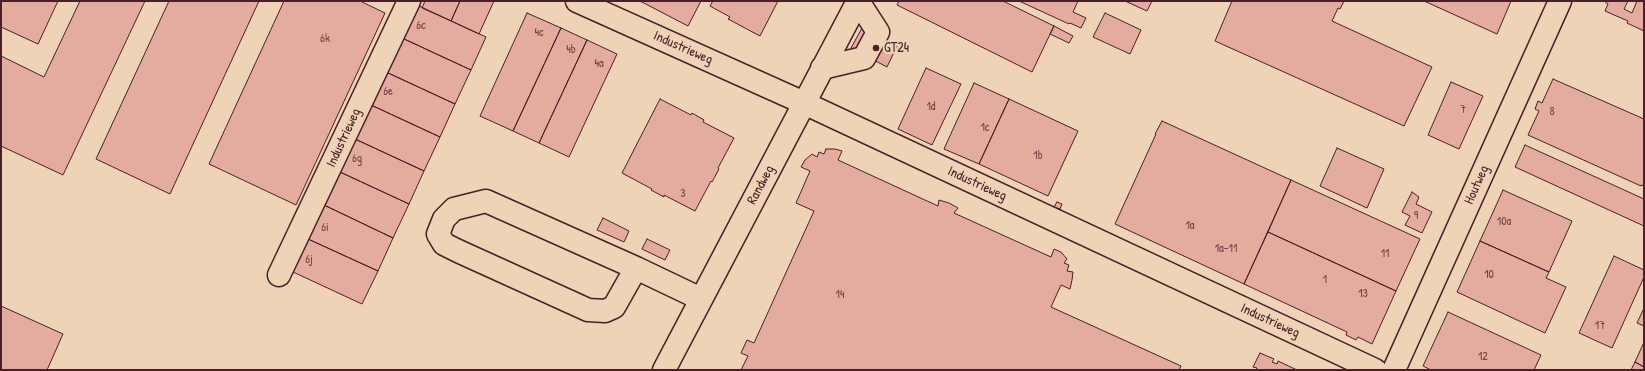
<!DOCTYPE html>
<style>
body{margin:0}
#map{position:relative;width:1645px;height:371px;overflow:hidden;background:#efd3b6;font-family:"Patrick Hand",sans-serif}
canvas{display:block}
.frame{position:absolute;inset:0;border:2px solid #4a1f2b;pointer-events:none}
</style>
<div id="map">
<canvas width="1645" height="371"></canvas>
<div class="frame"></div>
</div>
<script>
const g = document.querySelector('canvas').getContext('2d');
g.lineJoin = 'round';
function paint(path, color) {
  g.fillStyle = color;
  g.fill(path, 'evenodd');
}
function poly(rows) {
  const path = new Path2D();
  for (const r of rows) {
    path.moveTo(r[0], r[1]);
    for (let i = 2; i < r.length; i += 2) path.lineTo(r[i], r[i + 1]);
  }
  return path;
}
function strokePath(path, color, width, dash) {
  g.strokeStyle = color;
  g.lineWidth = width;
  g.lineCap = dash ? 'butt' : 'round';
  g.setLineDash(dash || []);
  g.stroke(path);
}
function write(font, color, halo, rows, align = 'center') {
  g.font = font + ' "Patrick Hand",sans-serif';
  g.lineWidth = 4;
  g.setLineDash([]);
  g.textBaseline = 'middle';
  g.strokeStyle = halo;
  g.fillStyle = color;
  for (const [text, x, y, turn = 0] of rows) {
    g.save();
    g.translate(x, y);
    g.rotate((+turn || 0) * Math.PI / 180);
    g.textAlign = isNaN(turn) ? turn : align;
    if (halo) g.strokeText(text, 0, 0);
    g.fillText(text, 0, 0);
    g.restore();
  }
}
const building = poly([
 [1,1,58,1,38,44,1,27,1,1],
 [80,1,145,1,63,175,1,146,1,56,44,77,80,1],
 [169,1,259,1,170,194,96,159,169,1],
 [284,1,360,1,385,13,296,205,209,164,284,1],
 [425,1,460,1,451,21,422,8,425,1],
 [460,1,494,1,479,34,451,21,460,1],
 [640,1,701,1,688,26,640,1],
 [713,1,778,1,760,36,728,19,730,17,710,6,713,1],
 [899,1,1003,1,1054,26,1032,72,897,5,899,1],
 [1019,1,1078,1,1073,12,1086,18,1081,28,1070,23,1069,24,1019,1],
 [1125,1,1152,1,1147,11,1125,1],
 [1232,1,1344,1,1340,9,1338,8,1332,21,1432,67,1404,126,1215,41,1232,1],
 [1424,1,1511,1,1497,34,1424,1],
 [1604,1,1628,1,1624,9,1632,13,1637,1,1644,1,1644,31,1627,23,1628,21,1605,11,1608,4,1604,1],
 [417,5,486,37,471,70,402,38,417,5],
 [527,13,561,28,513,131,480,116,527,13],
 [1105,13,1141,30,1130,54,1093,37,1105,13],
 [1054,26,1073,36,1069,43,1050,34,1054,26],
 [561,28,587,40,539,143,513,131,561,28],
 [862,28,897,46,887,67,851,48,862,28],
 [402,38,471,70,455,104,386,72,402,38],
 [587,40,617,54,569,157,539,143,587,40],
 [926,68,961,84,932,145,898,129,926,68],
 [386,72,455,104,440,137,371,105,386,72],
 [1553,79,1644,119,1644,186,1641,185,1641,186,1528,135,1539,111,1535,109,1538,101,1542,103,1553,79],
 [1451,82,1483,96,1459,149,1428,135,1451,82],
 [974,83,1009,99,979,164,944,149,974,83],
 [660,99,691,115,692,113,704,120,703,122,734,138,718,168,719,169,712,182,711,181,695,211,664,195,664,197,651,190,652,189,622,173,660,99],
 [1009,99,1078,131,1048,196,979,164,1009,99],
 [371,105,440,137,424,171,355,139,371,105],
 [1162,121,1291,180,1244,284,1115,224,1156,134,1155,134,1162,121],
 [355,139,424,171,409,204,340,172,355,139],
 [1525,145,1644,199,1644,226,1515,167,1525,145],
 [1337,148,1384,169,1367,208,1320,186,1337,148],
 [826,149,835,149,842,151,838,160,938,206,939,200,949,203,958,208,954,213,1051,257,1054,249,1061,252,1067,259,1064,263,1069,265,1067,271,1073,272,1072,280,1070,289,1061,285,1051,307,1181,366,1179,370,741,370,748,356,741,353,747,340,754,343,814,211,796,203,810,171,801,167,805,160,812,154,817,157,819,152,824,154,826,149],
 [340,172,409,204,393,238,324,205,340,172],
 [1291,180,1420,239,1396,291,1268,232,1291,180],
 [1503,190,1572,221,1549,272,1480,241,1503,190],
 [1412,192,1419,197,1416,204,1432,212,1422,233,1405,225,1410,216,1402,212,1412,192],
 [1057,202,1062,204,1060,209,1054,207,1057,202],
 [324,205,393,238,378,271,308,239,324,205],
 [603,218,629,231,624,242,597,230,603,218],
 [1268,232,1396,291,1372,344,1358,337,1356,340,1346,335,1347,332,1244,284,1268,232],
 [308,239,378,271,362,304,293,272,308,239],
 [647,239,670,250,665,260,642,249,647,239],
 [1480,241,1549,272,1546,278,1566,287,1545,333,1457,292,1480,241],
 [1614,256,1644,270,1644,277,1612,348,1579,333,1614,256],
 [1,306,63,334,47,370,1,370,1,306],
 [1644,308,1644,326,1637,323,1644,308],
 [1448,312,1541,355,1534,370,1431,370,1423,366,1448,312],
 [1644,342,1644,367,1635,362,1644,342],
 [1260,353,1274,359,1272,362,1277,364,1278,361,1297,370,1256,370,1257,368,1253,367,1260,353],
 [1635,362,1644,367,1644,370,1631,370,1635,362]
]);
const minor = poly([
 [577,1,804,103,1375,370],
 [822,68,864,58,878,32,858,1],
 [636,268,614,307,605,311,588,310,458,251,444,244,438,234,444,219,454,209,486,201,636,268,701,299],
 [279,275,409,1],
 [664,370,858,1],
 [1394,370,1560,1]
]);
const markers = [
 [876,48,4,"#4a1f2b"]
];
const numberNames = [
 ["6c",421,26],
 ["4c",539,33],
 ["6k",325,39],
 ["4b",571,50],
 ["4a",599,64],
 ["6e",388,92],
 ["1d",931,107],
 ["7",1463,110],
 ["8",1552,112],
 ["1c",985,128],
 ["1b",1038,156],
 ["6g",357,159],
 ["3",683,194],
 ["9",1416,216],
 ["10a",1504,222],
 ["1a",1190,226],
 ["6i",325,228],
 ["1a-11",1226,249],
 ["11",1385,254],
 ["6j",309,260],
 ["10",1489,275],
 ["1",1325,280],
 ["13",1363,294],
 ["14",840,295],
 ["17",1600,326],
 ["12",1483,357]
];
const streetNames = [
 ["Industrieweg",683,48,24],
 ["Industrieweg",344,138,-65],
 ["Industrieweg",977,184,25],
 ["Randweg",761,185,-62],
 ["Houtweg",1477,185,-66],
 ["Industrieweg",1270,321,25]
];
const poiNames = [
 ["GT24",884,48]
];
paint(building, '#e4ac9e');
strokePath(building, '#4a1f2b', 1);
strokePath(minor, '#4a1f2b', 25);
strokePath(minor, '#efd3b6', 22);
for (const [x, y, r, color] of markers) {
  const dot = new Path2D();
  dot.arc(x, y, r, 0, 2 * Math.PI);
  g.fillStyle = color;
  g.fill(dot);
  strokePath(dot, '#efd3b6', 1.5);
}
write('12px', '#704248', null, numberNames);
write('14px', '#4a1f2b', '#efd3b6', streetNames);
write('14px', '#4a1f2b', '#efd3b6', poiNames, 'left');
</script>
